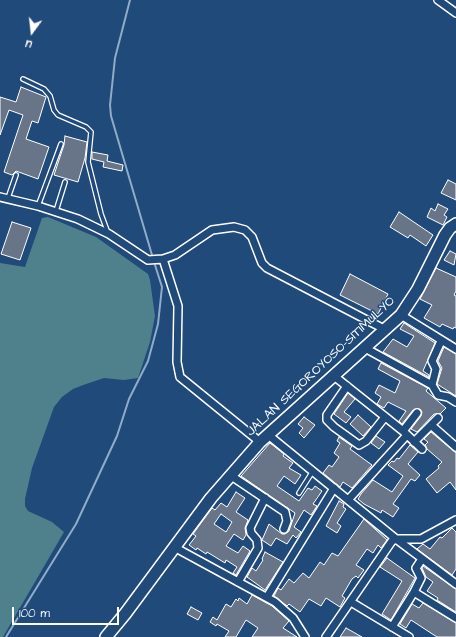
<!DOCTYPE html>
<style>
body{margin:0}
#map{position:relative;width:456px;height:637px;overflow:hidden;background:#1f4a7a;font-family:"Architects Daughter",sans-serif}
canvas{display:block}
.north{position:absolute;left:12px;top:12px;width:40px;height:40px;-webkit-text-stroke:3px #1f4a7a;paint-order:stroke;rotate:195deg;font-size:11px;font-weight:700;line-height:16px;text-align:center;color:#fff}
.north::after{content:'';display:block;margin:auto;width:14px;height:18px;background:#fff;clip-path:polygon(50% 0,100% 100%,50% 72%,0 100%)}
.scale{position:absolute;left:12px;top:607px;width:107px;height:18px;box-sizing:border-box;border:2px solid #fff;border-top:0;padding-left:5px;font-size:12px;line-height:14px;white-space:nowrap;color:#fff;-webkit-text-stroke:3px #1f4a7a;paint-order:stroke}
</style>
<div id="map">
<canvas width="456" height="637"></canvas>
<div class="north">U</div>
<div class="scale">100 m</div>
</div>
<script>
const g = document.querySelector('canvas').getContext('2d');
g.lineJoin = 'round';
function paint(path, color) {
  g.fillStyle = color;
  g.fill(path, 'evenodd');
}
function poly(rows) {
  const path = new Path2D();
  for (const r of rows) {
    path.moveTo(r[0], r[1]);
    for (let i = 2; i < r.length; i += 2) path.lineTo(r[i], r[i + 1]);
  }
  return path;
}
function strokePath(path, color, width, dash) {
  g.strokeStyle = color;
  g.lineWidth = width;
  g.lineCap = dash ? 'butt' : 'round';
  g.setLineDash(dash || []);
  g.stroke(path);
}
function write(font, color, halo, rows, align = 'center') {
  g.font = font + ' "Architects Daughter",sans-serif';
  g.lineWidth = 3;
  g.setLineDash([]);
  g.textBaseline = 'middle';
  g.strokeStyle = halo;
  g.fillStyle = color;
  for (const [text, x, y, turn = 0] of rows) {
    g.save();
    g.translate(x, y);
    g.rotate((+turn || 0) * Math.PI / 180);
    g.textAlign = isNaN(turn) ? turn : align;
    if (halo) g.strokeText(text, 0, 0);
    g.fillText(text, 0, 0);
    g.restore();
  }
}
const green = poly([
 [48,217,96,237,148,274,150,280,155,316,150,342,138,378,124,380,104,378,86,384,73,389,62,397,54,407,32,468,25,499,25,506,28,511,52,522,64,532,3,637,0,637,0,263,25,267,42,218]
]);
const stream = poly([
 [130,0,115,58,110,105,111,116,152,255],
 [6,637,76,524,117,436,129,399,148,361,158,324,162,287,155,265]
]);
const building = poly([
 [21,87,46,97,38,123,32,121,26,139,49,147,38,179,16,171,12,175,4,172,23,115,9,110,0,135,0,97,16,102,21,87],
 [65,136,87,142,85,158,78,182,54,175,64,145,65,136],
 [92,152,108,155,107,161,123,165,122,171,103,167,104,162,92,159,92,152],
 [448,180,456,184,456,200,441,193,448,180],
 [438,204,448,209,444,215,447,217,443,225,427,217,431,208,435,211,438,204],
 [399,212,433,235,426,246,410,235,408,238,390,227,399,212],
 [12,222,31,228,20,260,1,254,12,222],
 [450,251,456,254,454,265,444,260,450,251],
 [436,268,456,277,456,291,454,295,456,296,456,328,454,327,453,329,442,324,440,327,424,318,432,305,420,299,436,268],
 [350,274,388,294,378,314,340,295,350,274],
 [404,323,435,343,423,371,429,375,429,377,383,352,393,339,407,347,414,336,400,329,404,323],
 [444,347,456,354,456,396,437,384,442,368,438,361,444,347],
 [381,363,428,388,426,391,446,408,440,414,434,414,417,432,411,429,421,416,422,412,420,409,413,410,402,424,399,421,406,411,388,402,384,408,377,404,381,397,375,393,379,385,395,393,400,381,378,369,381,363],
 [348,393,355,399,344,412,351,417,346,423,334,414,348,393],
 [358,415,371,427,363,436,350,424,358,415],
 [304,417,315,425,304,438,299,433,303,428,298,424,304,417],
 [431,432,456,453,456,490,450,482,437,493,426,479,439,468,438,466,442,462,427,449,425,445,428,442,424,439,431,432],
 [376,436,385,442,379,449,371,443,376,436],
 [339,437,352,446,350,449,372,465,352,488,343,482,340,487,323,473,329,465,332,467,339,457,334,453,340,443,337,441,339,437],
 [270,443,284,454,283,456,293,463,289,468,301,475,295,484,284,476,277,486,299,501,308,488,312,490,315,486,322,491,313,504,317,506,311,515,304,510,294,527,301,532,296,538,293,535,287,544,276,538,271,546,262,540,269,524,282,534,285,534,289,531,295,513,241,476,270,443],
 [410,445,418,452,408,464,420,475,415,481,411,479,393,504,399,508,393,517,382,510,381,513,364,504,358,499,361,494,373,480,392,492,403,476,388,465,392,461,394,462,397,458,399,459,410,445],
 [236,492,245,498,236,512,248,520,245,528,246,535,243,540,234,534,226,546,238,553,243,546,250,551,236,575,233,573,237,567,226,560,225,563,207,552,206,554,197,548,196,550,189,545,196,536,193,534,212,508,215,510,221,503,227,507,236,492],
 [221,514,232,522,226,532,214,524,221,514],
 [339,501,344,504,343,507,346,509,337,523,341,526,337,533,326,526,339,501],
 [364,519,387,540,381,548,378,545,373,553,367,549,356,565,364,570,358,578,356,576,352,579,342,596,345,598,340,607,326,598,321,606,309,599,300,612,289,604,287,606,274,596,278,588,281,590,289,579,294,583,303,573,309,578,320,562,324,565,332,553,338,556,364,519],
 [452,528,456,532,456,569,452,575,417,549,423,544,430,549,440,537,442,538,452,528],
 [265,552,283,562,265,590,247,577,252,568,256,571,263,560,262,559,265,552],
 [387,558,415,578,391,620,382,614,402,581,380,567,387,558],
 [423,566,456,589,456,612,437,600,438,598,427,591,433,582,426,577,422,568,423,566],
 [252,595,272,606,289,621,283,628,297,637,252,637,258,628,246,620,236,637,225,637,229,631,217,624,216,626,210,622,213,617,217,620,226,604,231,607,236,599,238,601,239,598,247,604,252,595],
 [423,603,456,623,456,637,437,637,411,620,406,628,400,624,412,604,419,608,423,603],
 [191,607,202,613,198,620,187,614,191,607],
 [346,628,362,637,340,637,346,628]
]);
const lane = poly([
 [23,79,44,89,50,96,54,110,58,115,86,127,91,132,88,162,101,214,108,233],
 [8,198,16,175],
 [38,206,61,144],
 [56,211,65,182],
 [299,493,313,471]
]);
const street = poly([
 [438,0,456,13],
 [0,197,38,206,78,219,109,234,148,260,163,259,175,255,212,230,234,227,245,230,252,237,262,263,267,268,386,330],
 [163,259,178,306,177,362,180,377,260,442],
 [401,315,456,349],
 [441,341,432,361,436,369,432,385,438,395,448,397,456,402],
 [365,348,432,385],
 [334,376,403,431,422,449],
 [347,386,327,415,327,420,334,427,359,445,366,441,385,417],
 [431,425,456,447],
 [403,431,417,413],
 [267,434,396,539,456,584],
 [414,442,438,418],
 [230,475,285,512,287,521,284,529],
 [348,500,407,435],
 [174,547,275,602,293,618,305,637],
 [422,559,416,568,421,578,414,592,456,618],
 [238,582,258,548,257,540,251,533,250,528,265,498],
 [267,597,334,488],
 [351,602,409,637],
 [392,627,414,592],
 [326,637,392,541,396,539,421,539,456,520]
]);
const secondary = poly([
 [106,637,125,614,211,498,260,442,401,315,418,289,445,235,450,228,456,224]
]);
const streetNames = [
 ["JALAN SEGOROYOSO-SITIMULYO",321,367,-43]
];
paint(green, '#4f818c');
strokePath(stream, '#91acc8', 2);
paint(building, '#687488');
strokePath(building, '#fff', 1);
strokePath(lane, '#fff', 6);
strokePath(street, '#fff', 10);
strokePath(secondary, '#fff', 14);
strokePath(lane, '#1f4a7a', 3.5);
strokePath(street, '#1f4a7a', 7);
strokePath(secondary, '#1f4a7a', 11);
write('13px', '#fff', '#1f4a7a', streetNames);
</script>
